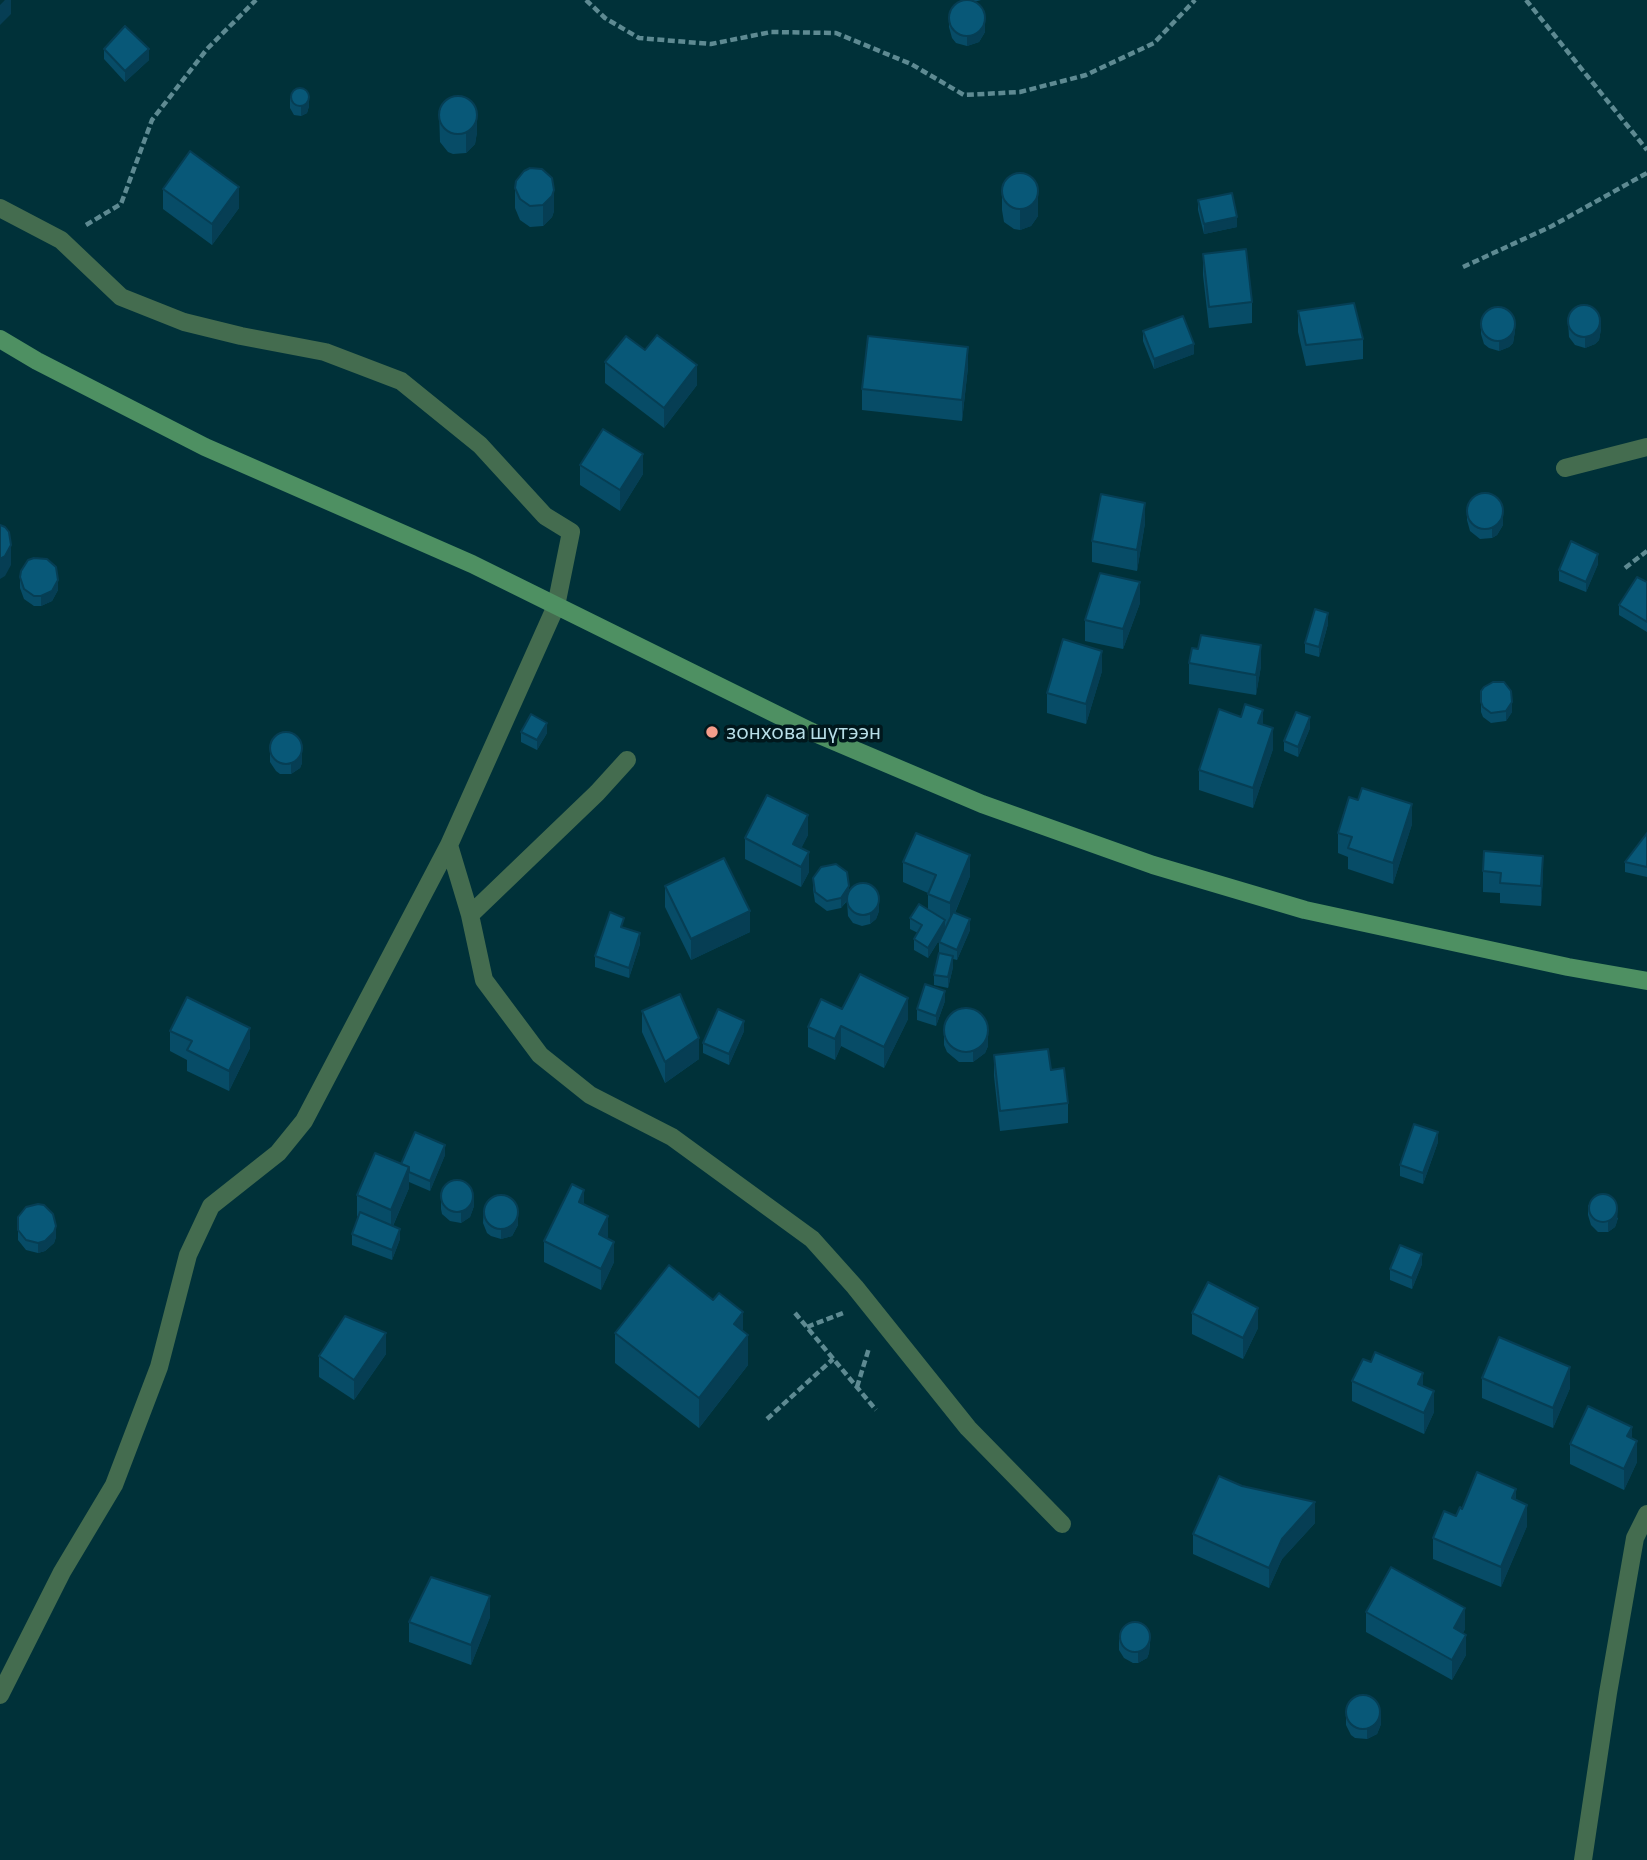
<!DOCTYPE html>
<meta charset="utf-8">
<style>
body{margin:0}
canvas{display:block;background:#003139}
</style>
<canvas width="1647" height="1860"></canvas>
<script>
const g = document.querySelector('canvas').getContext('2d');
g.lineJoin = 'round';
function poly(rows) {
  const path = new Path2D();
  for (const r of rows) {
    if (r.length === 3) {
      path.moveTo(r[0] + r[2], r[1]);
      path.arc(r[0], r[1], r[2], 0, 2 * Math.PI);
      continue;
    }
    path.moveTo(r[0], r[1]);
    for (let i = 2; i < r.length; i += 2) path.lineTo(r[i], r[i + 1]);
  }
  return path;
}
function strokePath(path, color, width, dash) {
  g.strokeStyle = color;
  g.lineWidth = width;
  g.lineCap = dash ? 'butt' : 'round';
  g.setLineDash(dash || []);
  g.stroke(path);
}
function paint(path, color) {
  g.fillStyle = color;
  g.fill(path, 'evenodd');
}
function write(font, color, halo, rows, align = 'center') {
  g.font = font + ' Commissioner,sans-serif';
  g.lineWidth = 7;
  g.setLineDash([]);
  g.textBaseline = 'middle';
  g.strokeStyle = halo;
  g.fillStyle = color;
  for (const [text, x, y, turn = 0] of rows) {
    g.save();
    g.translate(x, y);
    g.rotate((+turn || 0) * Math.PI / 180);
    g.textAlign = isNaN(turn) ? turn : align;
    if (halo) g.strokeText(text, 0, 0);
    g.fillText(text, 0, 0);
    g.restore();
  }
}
const path = poly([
 [586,0,605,18,639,38,711,44,771,32,836,33,911,64,964,95,1020,92,1086,75,1154,43,1195,0],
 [1526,0,1647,150],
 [86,225,121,204,152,120,207,49,256,0],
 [1463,267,1552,226,1647,173],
 [1625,568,1647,551],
 [795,1313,876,1410],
 [807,1327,843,1313],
 [857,1387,869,1348],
 [767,1419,833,1359]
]);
const minor = poly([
 [0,208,61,240,121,297,184,322,241,336,325,352,401,381,480,445,545,516,571,532,556,606,449,845,470,915,484,980,540,1055,590,1095,672,1137,812,1239,855,1287,968,1428,1062,1524],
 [1565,468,1647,447],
 [470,915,597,793,627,760],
 [0,1695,62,1572,114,1485,159,1367,188,1255,211,1206,278,1153,304,1121,449,845],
 [1583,1860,1608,1693,1635,1538,1647,1514]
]);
const secondary = poly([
 [0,339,37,361,205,447,472,564,810,731,982,804,1153,865,1305,910,1568,967,1647,981]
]);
const wall = poly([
 [964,0,981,0,974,2,985,32,979,42,967,46,956,43,952,38,949,27,949,17],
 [104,49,149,60,125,82,104,59],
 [290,98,309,106,307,113,301,116,294,115,290,108],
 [439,109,477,132,475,144,466,153,453,154,448,152,440,142],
 [515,188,554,211,552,217,543,226,530,227,520,220,515,208],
 [163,189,239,208,212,245,163,209],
 [1002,190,1038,216,1031,226,1020,230,1014,229,1004,222,1002,210],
 [1198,200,1237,227,1204,234,1198,210],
 [1203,254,1252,302,1252,323,1209,328,1203,275],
 [1298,311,1363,339,1363,359,1306,366,1298,332],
 [1568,321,1601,329,1599,340,1595,344,1585,348,1575,345,1569,337],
 [1481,324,1515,331,1513,343,1509,347,1499,351,1489,348,1484,344,1481,334],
 [1143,331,1194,354,1154,369,1143,341],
 [645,350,697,385,664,428,605,383,605,362],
 [968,367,962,421,862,410,862,389],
 [580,465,643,474,620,511,580,485],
 [1467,509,1503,525,1497,535,1492,538,1480,539,1470,531,1467,520],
 [1145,523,1137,571,1092,562,1092,541],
 [1598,564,1586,592,1559,581,1559,570],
 [20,577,58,590,52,601,41,606,34,606,24,599,20,588],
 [1647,582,1647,632,1619,615,1619,605],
 [1140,603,1123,649,1085,641,1085,620],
 [1328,624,1319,657,1305,653,1305,643],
 [1189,663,1261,666,1256,695,1189,684],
 [1102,671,1086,724,1047,713,1047,693],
 [1481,691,1512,712,1506,721,1491,723,1483,717,1481,712],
 [1263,725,1273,749,1253,808,1199,790,1199,770],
 [1310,728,1298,757,1284,751,1284,741],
 [521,732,547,733,537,750,521,742],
 [270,746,302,763,300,768,291,774,280,774,276,771,270,762],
 [1412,824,1393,884,1348,869,1348,857,1338,853,1338,833],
 [1647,833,1647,877,1625,872,1625,862],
 [808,835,801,848,809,872,801,887,745,859,745,838],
 [903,862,970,876,955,913,970,930,957,960,953,959,953,967,948,988,934,985,934,975,939,952,939,942,941,937,928,958,914,950,914,939,918,933,910,929,910,918,928,910,928,893,903,882],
 [1483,871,1543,877,1541,906,1500,903,1500,893,1483,892],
 [813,878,849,891,879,911,876,919,870,924,862,926,853,923,848,916,847,901,841,908,827,911,815,902,813,889],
 [665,886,750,932,691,960,665,907],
 [624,928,640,944,629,978,595,967,595,956],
 [945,1001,936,1026,917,1020,917,1009],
 [842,1009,908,1019,884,1068,841,1046,835,1060,808,1047,808,1027],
 [642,1011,699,1059,665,1083,642,1032],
 [170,1031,250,1048,229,1091,187,1071,187,1060,170,1051],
 [744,1031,729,1065,703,1053,703,1043],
 [944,1035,988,1046,985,1053,973,1062,959,1062,947,1052,944,1045],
 [994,1055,1051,1070,1068,1103,1068,1123,1000,1131,994,1076],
 [1438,1142,1423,1184,1400,1176,1400,1165],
 [445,1155,430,1191,409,1182,409,1188,393,1226,400,1239,392,1260,352,1245,352,1234,358,1217,357,1216,357,1195,401,1164],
 [441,1199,474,1206,470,1217,461,1223,450,1221,442,1214,441,1209],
 [584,1205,608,1236,607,1238,614,1262,601,1290,544,1262,544,1241],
 [1588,1205,1618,1218,1615,1227,1608,1232,1598,1232,1591,1225,1588,1215],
 [484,1207,518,1225,512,1236,501,1239,491,1236,487,1233,483,1223],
 [18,1217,56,1237,54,1243,45,1251,38,1253,26,1250,18,1240],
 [1422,1264,1412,1289,1390,1280,1390,1269],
 [1192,1313,1258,1328,1243,1359,1192,1334],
 [743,1331,748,1365,699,1428,615,1363,615,1333],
 [386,1354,354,1400,319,1377,319,1356],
 [1482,1378,1570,1388,1553,1428,1482,1398],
 [1352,1381,1423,1386,1434,1412,1424,1434,1352,1401],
 [1632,1439,1637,1462,1624,1490,1570,1464,1570,1444],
 [1516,1500,1527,1526,1501,1587,1433,1559,1433,1538,1456,1516,1462,1509],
 [1315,1523,1282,1559,1269,1588,1193,1554,1193,1534],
 [1366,1612,1465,1629,1463,1633,1466,1655,1452,1680,1366,1632],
 [490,1617,471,1665,409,1642,409,1622],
 [1119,1639,1150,1643,1149,1653,1147,1658,1138,1663,1133,1663,1124,1658,1119,1650],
 [1346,1714,1381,1724,1377,1734,1367,1739,1355,1738,1351,1735,1346,1725]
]);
const shadedWall = poly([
 [5,0,11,0,11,14,0,25,0,5],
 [985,22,985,32,979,42,967,46,967,36],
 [149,49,149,60,125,82,125,71],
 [309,96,309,106,307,113,301,116,301,106],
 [477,112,477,132,475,144,466,153,466,133],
 [239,187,239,208,212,245,212,224],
 [554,190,554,211,552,217,543,226,543,205],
 [1038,196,1038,216,1031,226,1020,230,1020,210],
 [1237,217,1237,227,1204,234,1204,224],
 [1601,319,1601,329,1599,340,1595,344,1585,348,1585,338],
 [1515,321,1515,331,1513,343,1509,347,1499,351,1499,341],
 [1194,344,1194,354,1154,369,1154,359],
 [968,347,968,367,962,421,962,400],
 [697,365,697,385,664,428,664,408],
 [643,454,643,474,620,511,620,490],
 [1145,503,1145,523,1137,571,1137,550],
 [1503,515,1503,525,1497,535,1492,538,1492,527],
 [11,545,11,565,5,576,0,579,0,559],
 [1598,554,1598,564,1586,592,1586,582],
 [58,580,58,590,52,601,41,606,41,596],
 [1140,582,1140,603,1123,649,1123,629],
 [1328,613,1328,624,1319,657,1319,647],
 [1261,645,1261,666,1256,695,1256,675],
 [1102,651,1102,671,1086,724,1086,704],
 [1512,702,1512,712,1506,721,1506,711],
 [1263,710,1263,731,1258,723],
 [1310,717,1310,728,1298,757,1298,747],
 [547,723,547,733,537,750,537,740],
 [1273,728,1273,749,1253,808,1253,788],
 [302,753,302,763,300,768,291,774,291,764],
 [1412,804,1412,824,1393,884,1393,863],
 [808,815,808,835,793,865,793,844],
 [809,852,809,872,801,887,801,867],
 [970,855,970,876,950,924,950,903],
 [1543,856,1543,877,1541,906,1541,886],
 [849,886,849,897,841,908,841,898],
 [879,901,879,911,876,919,870,924,870,914],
 [750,911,750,932,691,960,691,939],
 [970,919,970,930,957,960,957,950],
 [945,920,945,930,928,958,928,948],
 [640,933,640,944,629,978,629,968],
 [953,956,953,967,948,988,948,977],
 [945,991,945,1001,936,1026,936,1016],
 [908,998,908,1019,884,1068,884,1047],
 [744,1021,744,1031,729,1065,729,1054],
 [841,1026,841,1046,835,1060,835,1039],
 [250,1028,250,1048,229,1091,229,1071],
 [988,1036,988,1046,985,1053,973,1062,973,1051],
 [699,1038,699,1059,665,1083,665,1062],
 [1438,1132,1438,1142,1423,1184,1423,1173],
 [445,1145,445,1155,430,1191,430,1181],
 [409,1167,409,1188,391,1230,391,1210],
 [584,1190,584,1211,579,1202],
 [474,1196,474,1206,470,1217,461,1223,461,1212],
 [1618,1208,1617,1222,1615,1227,1608,1232,1608,1222],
 [518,1215,518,1225,512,1236,501,1239,501,1229],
 [608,1216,608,1236,599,1255,599,1234],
 [56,1226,56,1237,54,1243,45,1251,38,1253,38,1243],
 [400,1229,400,1239,392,1260,392,1250],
 [614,1242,614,1262,601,1290,601,1269],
 [1422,1254,1422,1264,1412,1289,1412,1278],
 [1258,1308,1258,1328,1243,1359,1243,1338],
 [743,1312,743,1341,748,1335,748,1365,699,1428,699,1398,734,1324],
 [386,1333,386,1354,354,1400,354,1380],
 [1570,1367,1570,1388,1553,1428,1553,1408],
 [1423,1373,1423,1393,1418,1384],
 [1434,1391,1434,1412,1424,1434,1424,1413],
 [1632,1427,1632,1448,1627,1436],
 [1637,1441,1637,1462,1624,1490,1624,1469],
 [1516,1489,1516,1509,1512,1498],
 [1315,1502,1315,1523,1282,1559,1269,1588,1269,1568,1282,1539],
 [1527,1505,1527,1526,1501,1587,1501,1567],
 [490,1596,490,1617,471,1665,471,1645],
 [1465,1608,1465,1629,1454,1649,1454,1628],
 [1150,1633,1149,1653,1147,1658,1138,1663,1138,1652],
 [1466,1635,1466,1655,1452,1680,1452,1660],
 [1381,1713,1381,1724,1377,1734,1367,1739,1367,1729]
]);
const building = poly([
 [967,18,18],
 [125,26,149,49,125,71,104,49,125,26],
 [300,97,9],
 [458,115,19],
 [190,151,239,187,212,224,163,189,190,151],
 [530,168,542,169,552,178,554,190,552,196,543,205,530,206,520,199,515,188,516,181,524,171,530,168],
 [1020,191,18],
 [1232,193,1237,217,1204,224,1198,200,1232,193],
 [1246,249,1252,302,1209,307,1203,254,1246,249],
 [1354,303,1363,339,1306,345,1298,311,1354,303],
 [1584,321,16],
 [1498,324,17],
 [1183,316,1194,344,1154,359,1143,331,1183,316],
 [657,335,697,365,664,408,605,362,626,336,645,350,657,335],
 [868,336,968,347,962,400,862,389,868,336],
 [603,429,643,454,620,490,580,465,603,429],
 [1485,511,18],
 [1101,494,1145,503,1137,550,1092,541,1101,494],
 [0,525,5,527,9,532,11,545,5,556,0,559,0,525],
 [1571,541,1598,554,1586,582,1559,570,1571,541],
 [34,558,47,559,56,567,58,580,52,591,41,596,34,596,24,589,20,577,21,571,28,560,34,558],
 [1100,573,1140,582,1123,629,1085,620,1100,573],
 [1637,577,1647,582,1647,622,1619,605,1637,577],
 [1315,609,1328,613,1319,647,1305,643,1315,609],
 [1201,635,1261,645,1256,675,1189,663,1192,648,1198,649,1201,635],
 [1063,639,1102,651,1086,704,1047,693,1063,639],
 [1493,682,1504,682,1511,691,1512,702,1506,711,1491,713,1483,707,1481,702,1481,691,1484,687,1493,682],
 [1245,704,1263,710,1258,723,1273,728,1253,788,1199,770,1219,709,1241,717,1245,704],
 [1296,712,1310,717,1298,747,1284,741,1296,712],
 [531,714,547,723,537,740,521,732,531,714],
 [286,748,16],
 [1362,788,1412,804,1393,863,1348,848,1352,837,1338,833,1349,797,1358,800,1362,788],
 [767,795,808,815,793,844,809,852,801,867,745,838,767,795],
 [916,833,970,855,950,903,928,894,936,875,903,862,916,833],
 [1647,833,1647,867,1625,862,1647,833],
 [1484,851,1543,856,1541,886,1500,883,1501,873,1483,871,1484,851],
 [724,858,750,911,691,939,665,886,724,858],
 [836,864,847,872,849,886,841,898,827,901,815,892,813,878,821,867,836,864],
 [863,899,16],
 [919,904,945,920,928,948,914,939,922,925,910,918,919,904],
 [610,912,624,918,621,927,640,933,629,968,595,956,610,912],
 [953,912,970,919,957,950,939,942,953,912],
 [939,953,953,956,948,977,934,975,939,953],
 [860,974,908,998,884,1047,841,1026,835,1039,808,1027,821,999,842,1009,860,974],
 [925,984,945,991,936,1016,917,1009,925,984],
 [680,994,699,1038,665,1062,642,1011,680,994],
 [187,997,250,1028,229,1071,187,1050,192,1041,170,1031,187,997],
 [966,1030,22],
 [718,1009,744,1021,729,1054,703,1043,718,1009],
 [1048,1049,1051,1070,1064,1068,1068,1103,1000,1111,994,1055,1048,1049],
 [1414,1124,1438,1132,1423,1173,1400,1165,1414,1124],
 [415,1132,445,1145,430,1181,409,1172,409,1167,401,1164,415,1132],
 [375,1153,409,1167,391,1210,357,1195,375,1153],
 [457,1196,16],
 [572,1184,584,1190,579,1202,608,1216,599,1234,614,1242,601,1269,544,1241,572,1184],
 [1603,1208,14],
 [501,1212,17],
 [38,1204,44,1205,53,1214,56,1226,54,1232,45,1241,38,1243,26,1240,18,1230,18,1217,26,1207,38,1204],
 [360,1212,400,1229,392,1250,352,1234,360,1212],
 [1400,1245,1422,1254,1412,1278,1390,1269,1400,1245],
 [669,1265,713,1300,719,1293,743,1312,734,1324,748,1335,699,1398,615,1333,669,1265],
 [1208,1282,1258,1308,1243,1338,1192,1313,1208,1282],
 [345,1316,386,1333,354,1380,319,1356,345,1316],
 [1499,1337,1570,1367,1553,1408,1482,1378,1499,1337],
 [1375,1352,1423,1373,1418,1384,1434,1391,1424,1413,1352,1381,1363,1359,1371,1362,1375,1352],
 [1588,1406,1632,1427,1627,1436,1637,1441,1624,1469,1570,1444,1588,1406],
 [1477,1472,1516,1489,1512,1498,1527,1505,1501,1567,1433,1538,1444,1511,1456,1516,1460,1507,1462,1509,1477,1472],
 [1219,1476,1242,1486,1315,1502,1282,1539,1269,1568,1193,1534,1219,1476],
 [1391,1567,1465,1608,1454,1628,1466,1635,1452,1660,1366,1612,1391,1567],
 [431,1577,490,1596,471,1645,409,1622,431,1577],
 [1135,1637,15],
 [1363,1712,17]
]);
const markers = [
 [712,732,7,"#f49d8b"]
];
const poiNames = [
 ["зонхова шүтээн",726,732]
];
strokePath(path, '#5e8a92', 4.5, [7, 3.5]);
strokePath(minor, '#446c4f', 18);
strokePath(secondary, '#4e9062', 18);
paint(wall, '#074c67');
paint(shadedWall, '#063e54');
paint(building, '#085878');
strokePath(building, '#063e54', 2);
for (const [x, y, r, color] of markers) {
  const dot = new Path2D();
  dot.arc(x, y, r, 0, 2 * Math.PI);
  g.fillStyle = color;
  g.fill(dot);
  strokePath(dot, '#00171c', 2.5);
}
write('21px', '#b8dfe8', '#00171c', poiNames, 'left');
</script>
